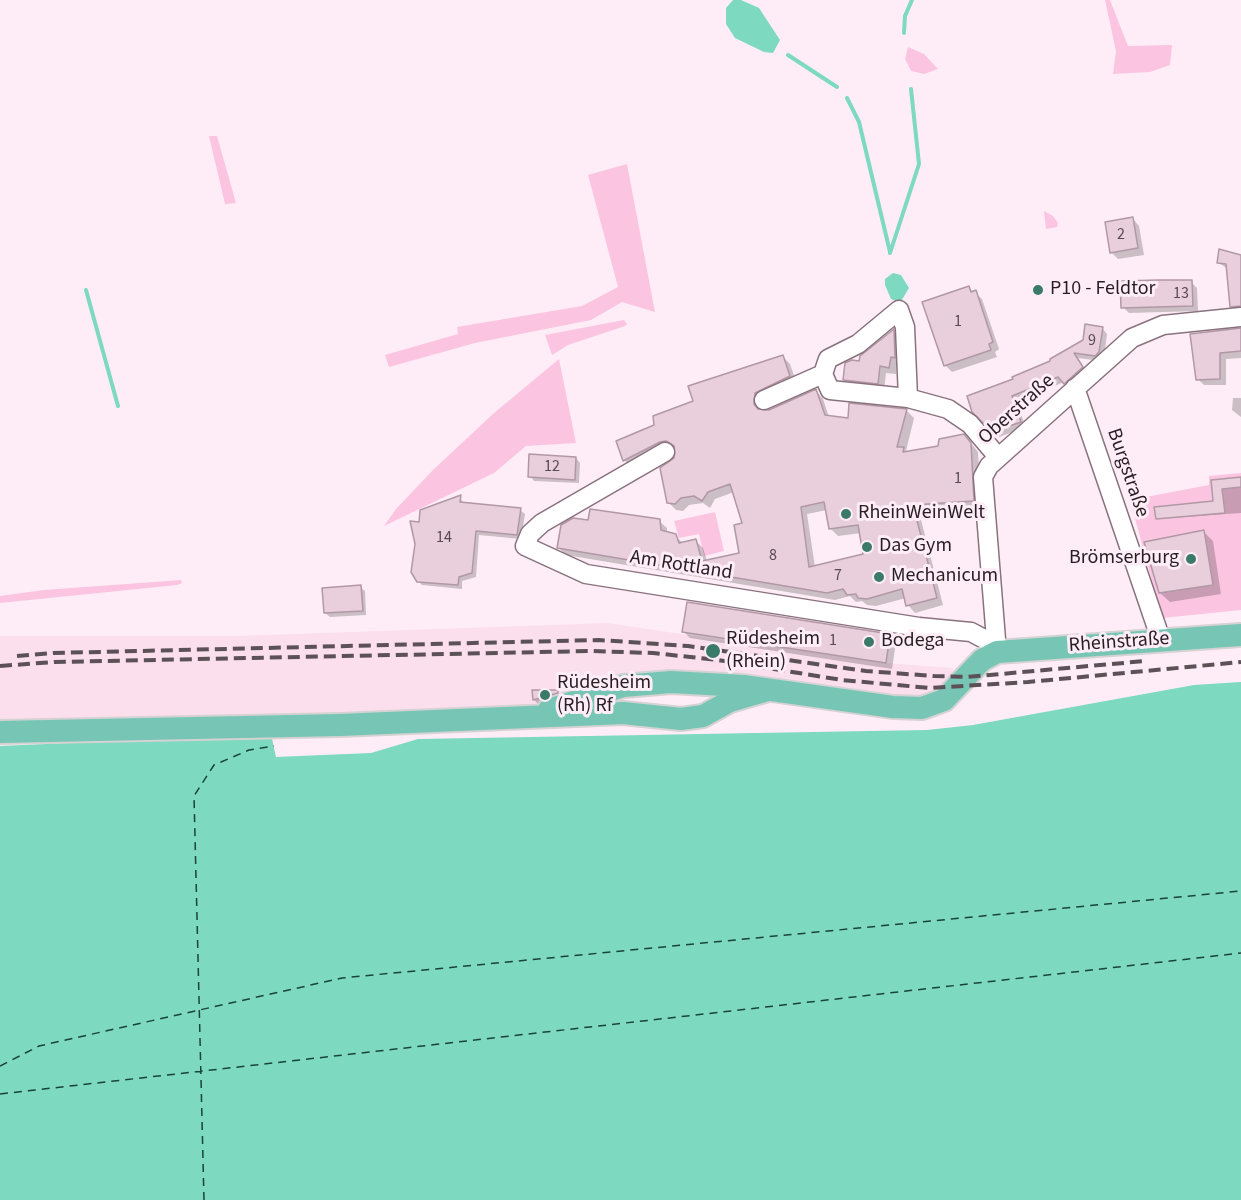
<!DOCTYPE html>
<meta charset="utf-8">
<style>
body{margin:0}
canvas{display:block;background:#feedf6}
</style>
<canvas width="1241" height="1200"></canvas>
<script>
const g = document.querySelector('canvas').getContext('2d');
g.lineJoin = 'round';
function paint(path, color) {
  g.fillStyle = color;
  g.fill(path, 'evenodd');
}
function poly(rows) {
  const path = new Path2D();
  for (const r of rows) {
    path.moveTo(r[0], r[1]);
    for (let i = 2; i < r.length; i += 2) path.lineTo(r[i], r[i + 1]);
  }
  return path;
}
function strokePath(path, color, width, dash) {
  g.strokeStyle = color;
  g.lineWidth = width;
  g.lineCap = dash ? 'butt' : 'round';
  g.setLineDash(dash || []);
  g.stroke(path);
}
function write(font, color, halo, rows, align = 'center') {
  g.font = font + ' "Source Sans 3",sans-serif';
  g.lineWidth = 6;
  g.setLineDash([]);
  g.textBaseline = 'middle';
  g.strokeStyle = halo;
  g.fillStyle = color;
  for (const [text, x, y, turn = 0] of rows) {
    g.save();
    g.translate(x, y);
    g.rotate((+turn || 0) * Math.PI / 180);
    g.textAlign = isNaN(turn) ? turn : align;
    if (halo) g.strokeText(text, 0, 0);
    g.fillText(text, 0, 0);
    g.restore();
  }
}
const built = poly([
 [779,618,890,634,886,663,953,668,953,674,924,700,709,677,551,705,513,708,0,727,0,636,237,636,608,623,774,648]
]);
const green = poly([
 [1105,0,1110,0,1128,46,1172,45,1170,65,1150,72,1113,74,1116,51],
 [908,47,924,54,938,69,924,74,911,71,905,59],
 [209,136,217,136,236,203,225,204],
 [627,164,655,312,622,302,591,320,475,343,389,367,385,355,458,334,457,327,582,306,618,287,588,175],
 [1044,211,1053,216,1058,223,1057,227,1046,229],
 [624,320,627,324,625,326,568,345,552,355,545,335],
 [559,359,576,443,526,446,494,473,384,526,396,509,433,470,494,413],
 [1241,473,1241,610,1162,618,1130,500,1209,485,1209,476],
 [715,512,724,551,704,556,699,534,679,538,674,521],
 [181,580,182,583,177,585,0,603,0,596,44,590]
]);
const water = poly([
 [733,0,741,0,759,8,780,40,773,53,764,52,735,38,726,24,726,8],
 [893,273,901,275,909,288,900,303,891,299,885,285,885,279],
 [1241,682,1241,1200,0,1200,0,746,271,734,276,757,371,753,418,739,927,730,973,725,1194,685]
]);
const shadow = poly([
 [1133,219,1139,226,1144,255,1118,259,1111,252],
 [1241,256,1241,313,1238,313,1231,306,1228,269,1219,263],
 [1191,282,1197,288,1198,311,1129,313,1123,307],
 [969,288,982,299,999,349,995,352,997,357,952,372,945,365],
 [1102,328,1107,334,1104,358,1101,361,1078,358,1087,373,1070,388,1064,382,1016,402,1026,427,999,437,974,411,1015,380,1053,362],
 [1241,330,1241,358,1226,359,1226,385,1204,385,1198,379,1192,335],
 [894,331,900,337,901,364,897,363,896,374,886,373,884,390,852,386,845,380],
 [782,356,790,364,797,384,762,400,761,411,769,412,816,391,823,399,829,417,849,420,851,405,907,411,914,418,906,451,908,453,971,443,978,452,981,508,919,512,943,605,915,613,908,605,906,598,876,606,867,605,862,601,856,602,850,596,835,600,566,555,559,548,590,522,659,521,667,528,667,534,675,536,683,543,696,541,703,548,707,561,741,554,744,524,734,492,715,499,710,508,703,503,689,505,683,511,676,510,669,503,676,459,674,448,632,468,624,460,618,442,655,426,694,402],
 [827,510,830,528,838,536,861,533,865,555,815,567,807,514],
 [1233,398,1241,398,1241,433,1241,417,1232,410],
 [576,458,580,463,579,483,534,481,530,476],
 [1241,478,1241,513,1157,519,1214,503,1212,481],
 [460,497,464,504,520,510,525,514,521,539,479,535,476,577,462,581,462,589,422,585,418,581,421,523],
 [1204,532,1213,541,1221,594,1170,602,1160,593],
 [360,587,365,591,366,615,330,617,325,613],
 [683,631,889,636,896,642,892,669,690,638],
 [557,691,561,697,538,704,534,700,534,692]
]);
const stream = poly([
 [904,33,905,16,912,0],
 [788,55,837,87],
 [847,98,859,122,890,252],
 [890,253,919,164,911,89],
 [86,290,118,406]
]);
const ferry = poly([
 [0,1066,39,1046,342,978,1241,891],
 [0,1094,1241,953],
 [204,1200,194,796,214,765,249,750,274,746]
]);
const building = poly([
 [1133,217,1138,248,1110,253,1105,222,1133,217],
 [1219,249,1241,255,1241,306,1230,307,1226,264,1217,263,1219,249],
 [1158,280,1192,280,1193,306,1121,308,1120,281,1158,280],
 [969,286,971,292,976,290,993,342,989,344,991,350,944,366,922,302,969,286],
 [1085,324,1103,327,1099,352,1095,356,1074,353,1083,367,1064,384,1058,377,1012,396,1021,422,992,432,972,412,967,396,1013,379,1012,377,1050,361,1050,359,1083,340,1085,324],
 [1241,328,1241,351,1220,353,1220,379,1196,380,1190,334,1241,328],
 [894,329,895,358,891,357,889,368,880,366,878,384,843,380,845,363,852,360,859,361,860,356,894,329],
 [783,355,790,376,755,393,754,404,758,409,769,410,816,389,825,415,848,418,849,403,907,409,897,447,904,447,903,452,938,446,939,439,964,434,971,443,974,501,913,505,937,598,906,606,902,589,867,599,858,598,856,594,847,595,843,589,827,593,557,548,561,525,573,518,588,520,590,509,660,519,661,530,676,534,679,543,696,539,702,561,739,553,734,525,742,523,730,484,708,492,702,501,694,496,681,498,675,504,667,503,660,468,674,458,674,446,666,441,660,442,623,461,616,441,654,425,653,416,693,401,688,386,783,355],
 [824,502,829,529,858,525,863,554,809,567,801,507,824,502],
 [529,454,576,457,575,480,528,477,529,454],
 [1241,477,1241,487,1222,489,1225,513,1156,519,1154,507,1213,501,1211,480,1241,477],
 [461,495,460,502,521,508,517,535,476,531,472,573,459,577,458,585,417,582,411,572,415,544,410,521,419,522,420,510,461,495],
 [1204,530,1213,585,1159,593,1144,542,1204,530],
 [361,585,363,611,324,613,322,588,361,585],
 [687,602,890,634,886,663,682,632,687,602],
 [532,690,558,690,558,693,533,700,532,690]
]);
const minor = poly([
 [823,374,828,359,858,344,899,310,905,327,908,398],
 [1075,388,1161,640],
 [764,400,823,374,830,390,908,398,948,409,970,424,998,457],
 [665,452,542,523,530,534,525,546,586,574,919,627,971,632,988,641,997,652],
 [997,652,983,477,989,466,1132,338,1163,325,1241,317]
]);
const major = poly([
 [549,710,623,686,671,682,743,686,893,707,922,708,944,700,982,660,997,652,1241,635],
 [0,732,340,725,623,713,681,719,703,716,730,701,768,690]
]);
const rail = poly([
 [17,656,54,653,599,640,688,646,866,671,934,676,967,677,1145,661],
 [0,666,54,662,591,651,653,653,718,660,842,680,930,688,1028,682,1241,662]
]);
const markers = [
 [1038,290,6,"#397a69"],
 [846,514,6,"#397a69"],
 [867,547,6,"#397a69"],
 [1191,559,6,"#397a69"],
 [879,577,6,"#397a69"],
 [869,642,6,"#397a69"],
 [713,651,8,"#397a69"],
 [545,695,6,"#397a69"]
];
const numberNames = [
 ["2",1121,235],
 ["13",1181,294],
 ["1",958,322],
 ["9",1092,341],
 ["12",552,467],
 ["1",958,479],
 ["14",444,538],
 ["8",773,556],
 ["7",838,576],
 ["1",833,641]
];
const poiNames = [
 ["P10 - Feldtor",1050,290],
 ["RheinWeinWelt",858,514],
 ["Das Gym",879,547],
 ["Brömserburg",1179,559,"right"],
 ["Mechanicum",891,577],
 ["Rüdesheim",726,640],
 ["(Rhein)",726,663],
 ["Bodega",881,642],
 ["Rüdesheim",557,684],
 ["(Rh) Rf",557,707]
];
const streetNames = [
 ["Oberstraße",1017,410,-42],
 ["Burgstraße",1127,473,71],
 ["Am Rottland",681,566,9],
 ["Rheinstraße",1119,643,-4]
];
paint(built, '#fbdfed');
paint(green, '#fbc5e2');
paint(water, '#7dd9bf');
paint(shadow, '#0003');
strokePath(stream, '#7dd9bf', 4);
strokePath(ferry, '#1a4339', 1.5, [8, 6]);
paint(building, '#e9cedc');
strokePath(building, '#b198a5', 1.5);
strokePath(minor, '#89727e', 21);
strokePath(major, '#d4d2d3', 26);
strokePath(minor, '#fff', 18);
strokePath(major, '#76c5b5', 22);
strokePath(rail, '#5c5157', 4, [12, 6]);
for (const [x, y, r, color] of markers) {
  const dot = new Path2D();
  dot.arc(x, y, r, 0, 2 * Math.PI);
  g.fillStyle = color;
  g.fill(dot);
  strokePath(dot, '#feedf6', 2);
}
write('16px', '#584a51', null, numberNames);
write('20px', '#271e23', '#feedf6', poiNames, 'left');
write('20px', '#271e23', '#feedf6', streetNames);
</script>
